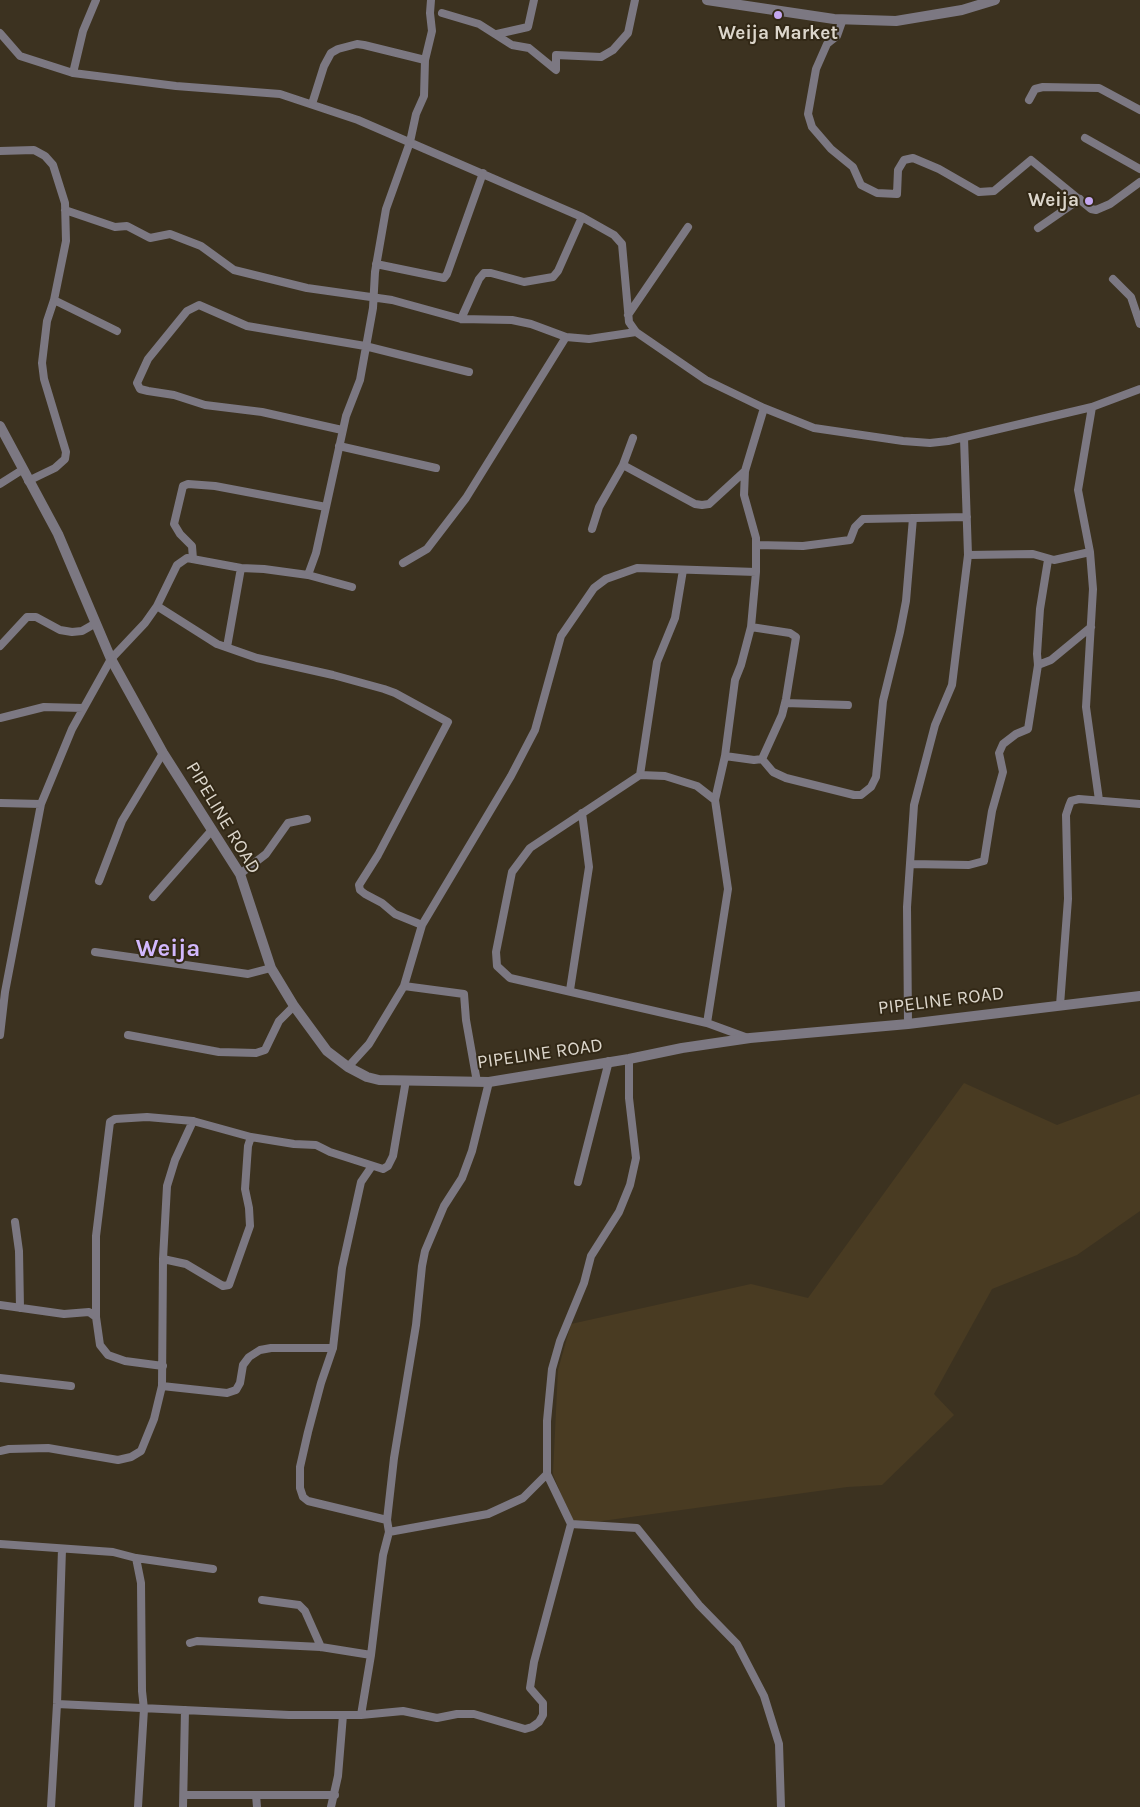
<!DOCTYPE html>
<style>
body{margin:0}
canvas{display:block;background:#3c3220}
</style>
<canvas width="1140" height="1807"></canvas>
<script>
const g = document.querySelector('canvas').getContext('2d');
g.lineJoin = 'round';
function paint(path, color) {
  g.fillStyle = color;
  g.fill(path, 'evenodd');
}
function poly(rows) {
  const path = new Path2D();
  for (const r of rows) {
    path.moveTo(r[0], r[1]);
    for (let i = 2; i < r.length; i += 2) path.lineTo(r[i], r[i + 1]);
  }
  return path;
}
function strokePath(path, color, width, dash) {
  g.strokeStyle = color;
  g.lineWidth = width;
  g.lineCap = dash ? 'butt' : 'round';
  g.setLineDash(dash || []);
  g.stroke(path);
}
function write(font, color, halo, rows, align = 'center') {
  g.font = font + ' Karla,sans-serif';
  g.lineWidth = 4;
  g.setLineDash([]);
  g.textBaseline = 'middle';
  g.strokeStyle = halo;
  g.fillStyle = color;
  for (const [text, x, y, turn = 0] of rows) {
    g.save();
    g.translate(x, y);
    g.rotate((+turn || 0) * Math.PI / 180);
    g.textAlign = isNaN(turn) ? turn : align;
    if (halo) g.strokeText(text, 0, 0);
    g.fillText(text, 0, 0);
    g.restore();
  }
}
const built = poly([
 [964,1083,1057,1125,1140,1094,1140,1211,1077,1255,992,1289,934,1394,954,1415,882,1485,847,1487,573,1525,553,1474,558,1370,571,1324,751,1284,808,1298]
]);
const minor = poly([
 [442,13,479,24,512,45,529,48,556,70,556,55,601,57,613,50,628,33,635,0],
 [843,19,837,36,827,44,816,69,808,114,812,127,831,149,853,167,861,185,877,193,897,194,898,170,904,160,913,158,939,169,979,192,994,191,1031,160,1091,209,1096,210,1110,204,1140,182],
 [0,33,20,56,73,73,176,86,280,94,358,120,582,217,614,235,622,244,629,322,636,332,706,380,764,408,814,428,903,441,930,443,948,441,1092,407,1140,389],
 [497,34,528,27,534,0],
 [73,73,83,31,96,0],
 [1029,100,1035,89,1043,87,1099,88,1140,110],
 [312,104,324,66,331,53,338,49,357,44,364,45,425,60],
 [1085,138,1140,169],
 [0,151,34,150,45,156,53,165,65,203,66,241,54,300,47,321,42,363,44,379,66,452,65,459,55,468,28,481],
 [65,210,115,227,127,226,150,238,170,234,201,246,234,270,307,288,392,300,461,319,512,320,531,324,566,337],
 [1038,228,1080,199],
 [376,264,444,278,447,274,483,173],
 [1113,279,1131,297,1140,324],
 [54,300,117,331],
 [628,315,688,227],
 [461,319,479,279,484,273,491,273,524,282,553,277,558,271,582,217],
 [1092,407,1078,490,1090,552,1093,589,1086,707,1099,800],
 [342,430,262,412,205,405,174,395,148,391,140,389,137,383,148,359,187,311,199,305,247,326,365,346,469,372],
 [339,446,436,468],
 [623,465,695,504,702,505,709,504,745,471],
 [0,484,22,470],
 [592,529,599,507,623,465,633,438],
 [756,545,803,546,850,540,855,527,863,519,967,517],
 [968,555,1033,554,1054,560,1090,552],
 [193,559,192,546,180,534,174,524,183,486,188,484,215,486,326,507],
 [403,563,427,549,466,498,566,337,589,339,636,332],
 [308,575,352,587],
 [157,606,217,644,257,658,333,675,384,689,395,693,448,722,378,855,359,885,360,890,365,894,382,903,395,914,422,925],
 [0,646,27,617,36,617,60,630,72,632,82,631,96,623],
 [227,647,241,568],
 [1038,665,1051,660,1091,627],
 [785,703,848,705],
 [0,718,44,707,83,708],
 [725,756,754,760,762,759,782,715,786,699,796,637,790,633,751,627],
 [762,759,773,772,786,778,854,795,861,795,871,787,876,777,883,701,900,632,906,601,913,518],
 [640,775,657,662,675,618,683,570],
 [715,800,697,786,665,776,640,775,530,848,512,872,496,952,497,966,510,978,707,1023,748,1038],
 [0,803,41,804],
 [910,864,969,865,984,861,992,811,1003,772,999,753,1003,744,1016,734,1028,729,1038,665,1037,654,1040,609,1048,560],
 [240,874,266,854,288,823,307,819],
 [99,881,122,821,163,753],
 [153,897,212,830],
 [95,952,248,974,271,968],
 [404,986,464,994,466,1020,477,1082],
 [570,990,589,867,582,813],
 [1060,1005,1068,899,1066,815,1069,806,1071,801,1079,799,1140,804],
 [707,1023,728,889,715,800,725,756,735,680,741,665,751,627,756,572,756,538,744,495,745,471,764,408],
 [908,1024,907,907,914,805,935,725,952,685,968,555,964,438],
 [0,1035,5,992,41,804,72,729,111,659,145,623,157,606,177,565,187,558,241,568,264,569,308,575,316,553,346,416,360,380,373,308,375,272,386,209,410,142,416,114,424,96,425,60,432,31,430,13,431,0],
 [128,1035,219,1052,256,1053,265,1050,279,1021,294,1006],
 [629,1059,629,1098,636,1158,630,1185,619,1212,591,1256,584,1283,560,1341,552,1369,547,1421,547,1474,571,1524,637,1528,699,1605,737,1644,764,1696,779,1744,781,1807],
 [348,1067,369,1044,404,986,422,925,511,776,535,730,561,636,594,588,606,579,637,568,756,572],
 [372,1166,361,1182,342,1268,333,1348,321,1383,308,1432,300,1467,300,1488,303,1497,308,1501,387,1520],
 [578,1182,609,1061],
 [15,1222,19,1251,20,1308],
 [163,1259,186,1264,223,1286,229,1285,250,1226,249,1208,245,1189,248,1146,251,1137],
 [0,1305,64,1314,89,1312,96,1317,100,1345,108,1355,125,1361,163,1366],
 [96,1317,96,1236,110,1122,115,1119,147,1117,193,1121],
 [0,1378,71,1386],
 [162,1386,227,1393,236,1390,240,1383,243,1365,249,1357,260,1350,271,1348,333,1348],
 [0,1451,9,1449,48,1448,118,1460,131,1457,141,1451,154,1419,162,1386,163,1259,167,1186,175,1160,193,1121,251,1137,294,1144,316,1145,330,1152,383,1169,388,1166,393,1156,406,1080],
 [389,1532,488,1514,523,1498,547,1474],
 [0,1544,113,1552,136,1558,213,1569],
 [136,1558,141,1583,142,1691,144,1709,138,1807],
 [262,1600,299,1605,305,1611,321,1647],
 [190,1643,197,1641,321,1647,371,1655],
 [57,1704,289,1715,361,1715,403,1711,437,1718,457,1714,474,1714,525,1729,532,1727,539,1722,543,1715,543,1703,530,1688,534,1662,571,1524],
 [361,1715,371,1655,383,1555,389,1532,387,1520,394,1458,416,1325,422,1266,425,1251,444,1206,462,1178,472,1151,489,1082],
 [184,1795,335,1795],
 [256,1795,257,1807],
 [51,1807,57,1704,62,1549],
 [183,1807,185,1710],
 [331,1807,338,1776,343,1715]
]);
const tertiary = poly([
 [707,0,834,19,896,21,962,10,995,0],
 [0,426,58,534,111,659,163,753,240,874,271,968,294,1006,327,1051,348,1067,367,1077,379,1080,489,1082,629,1059,682,1048,750,1038,908,1024,1140,996]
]);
const markers = [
 [778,15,5,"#c4a7f1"],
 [1089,201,5,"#c4a7f1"]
];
const poiNames = [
 ["Weija Market",778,34],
 ["Weija",1079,201,"right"]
];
const streetNames = [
 ["PIPELINE ROAD",223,818,59],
 ["PIPELINE ROAD",941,1001,-7],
 ["PIPELINE ROAD",540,1054,-8]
];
const districtNames = [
 ["Weija",168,949]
];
paint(built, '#493b22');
strokePath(minor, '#7c7882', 8);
strokePath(tertiary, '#7c7882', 10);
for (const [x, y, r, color] of markers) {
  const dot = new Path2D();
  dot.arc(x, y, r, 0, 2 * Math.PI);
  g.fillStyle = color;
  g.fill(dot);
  strokePath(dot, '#322816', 2);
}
write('bold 19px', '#dcd6cb', '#322816', poiNames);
write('19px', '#dcd6cb', '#322816', streetNames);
write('bold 24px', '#d2b8fd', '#322816', districtNames);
</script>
